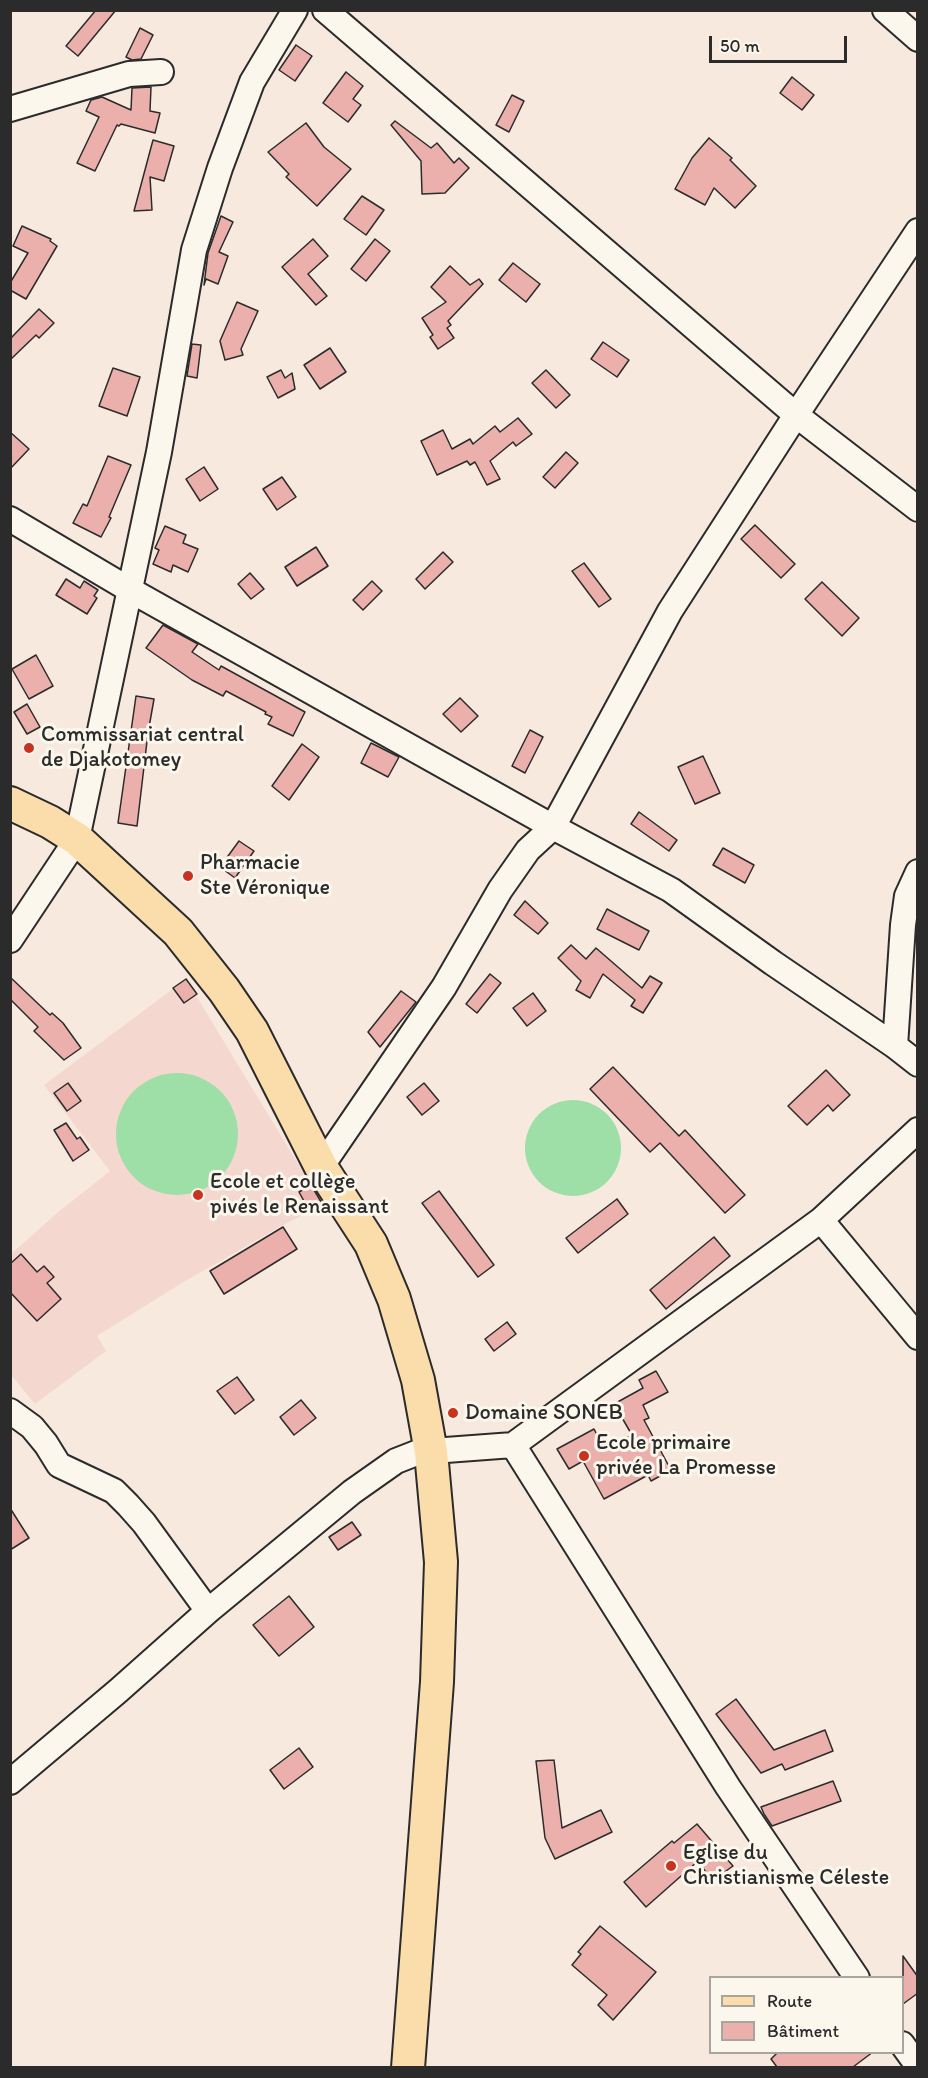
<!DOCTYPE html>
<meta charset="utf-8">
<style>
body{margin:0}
#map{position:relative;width:928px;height:2078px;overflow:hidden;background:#f8e9df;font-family:Itim,sans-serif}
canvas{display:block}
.frame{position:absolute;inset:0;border:12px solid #2b2b2b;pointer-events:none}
.legend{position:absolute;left:709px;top:1976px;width:195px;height:78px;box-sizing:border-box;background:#fbf7ec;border:2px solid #a8a59f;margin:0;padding:8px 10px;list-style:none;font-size:18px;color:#2b2b2b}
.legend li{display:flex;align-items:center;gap:12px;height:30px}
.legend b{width:30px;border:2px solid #a8a59f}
.scale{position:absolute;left:709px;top:36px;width:138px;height:27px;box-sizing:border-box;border:3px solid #2b2b2b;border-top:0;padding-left:8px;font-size:18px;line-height:21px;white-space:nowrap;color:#2b2b2b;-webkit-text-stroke:4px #fbf7ec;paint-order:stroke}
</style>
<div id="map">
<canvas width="928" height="2078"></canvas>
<div class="frame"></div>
<ul class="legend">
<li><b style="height:8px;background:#fbddab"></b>Route</li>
<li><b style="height:16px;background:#ecb0ac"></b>Bâtiment</li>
</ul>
<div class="scale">50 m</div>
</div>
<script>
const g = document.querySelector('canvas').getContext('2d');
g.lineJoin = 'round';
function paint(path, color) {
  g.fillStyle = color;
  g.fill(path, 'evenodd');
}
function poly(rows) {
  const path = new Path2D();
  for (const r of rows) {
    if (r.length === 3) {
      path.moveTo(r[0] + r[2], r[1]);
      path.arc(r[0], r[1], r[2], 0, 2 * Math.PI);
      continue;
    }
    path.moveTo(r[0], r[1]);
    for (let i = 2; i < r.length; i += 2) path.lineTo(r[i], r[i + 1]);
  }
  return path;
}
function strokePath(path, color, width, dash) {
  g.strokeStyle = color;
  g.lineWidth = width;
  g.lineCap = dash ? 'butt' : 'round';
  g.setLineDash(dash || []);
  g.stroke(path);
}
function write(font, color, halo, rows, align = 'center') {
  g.font = font + ' Itim,sans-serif';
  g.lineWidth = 6;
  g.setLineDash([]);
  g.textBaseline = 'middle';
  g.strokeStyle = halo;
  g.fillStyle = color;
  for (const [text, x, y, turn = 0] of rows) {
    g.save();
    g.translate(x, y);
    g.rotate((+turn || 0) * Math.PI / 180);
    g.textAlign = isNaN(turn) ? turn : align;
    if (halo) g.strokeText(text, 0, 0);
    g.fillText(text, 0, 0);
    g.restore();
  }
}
const built = poly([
 [186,979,323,1205,285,1224,182,1283,97,1336,106,1351,35,1404,11,1375,10,1255,57,1213,110,1171,44,1085]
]);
const green = poly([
 [177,1134,61],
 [573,1148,48]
]);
const building = poly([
 [96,10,116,10,78,56,66,46,96,10],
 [140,28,153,35,141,59,132,60,126,57,140,28],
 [296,45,312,56,295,81,279,70,296,45],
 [346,72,363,86,353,99,361,105,348,122,323,103,346,72],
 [792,77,814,95,802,110,780,93,792,77],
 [151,87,150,111,160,113,155,133,121,124,119,126,117,125,95,171,77,163,99,117,86,111,91,100,102,97,131,110,132,88,151,87],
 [512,95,524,101,509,132,496,125,512,95],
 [395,121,431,148,437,143,454,163,459,158,469,168,445,193,422,194,421,161,391,125,395,121],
 [306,123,324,147,351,169,317,206,286,177,289,174,268,152,306,123],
 [709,138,732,158,730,160,756,186,735,208,714,188,705,205,675,189,692,158,709,138],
 [153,140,174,146,164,181,150,177,152,210,134,211,153,140],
 [362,196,384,210,366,235,344,219,362,196],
 [221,216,233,222,219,252,228,256,218,284,206,279,204,285,208,253,221,216],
 [22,226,51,239,50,241,57,246,26,299,10,290,10,283,28,253,13,246,22,226],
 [313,239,328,256,308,274,327,296,316,305,282,267,313,239],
 [375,239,390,251,366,281,351,269,375,239],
 [513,263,540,284,526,302,499,280,513,263],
 [450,266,470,285,479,279,483,284,448,321,451,325,447,328,454,338,438,349,430,337,433,335,422,318,446,302,431,287,450,266],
 [237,302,258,311,241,349,243,355,225,360,220,341,237,302],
 [39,309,54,323,39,338,36,335,10,360,10,339,39,309],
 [603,342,629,360,617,377,591,359,603,342],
 [192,344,201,345,197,378,187,376,192,344],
 [330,348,346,372,320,389,304,365,330,348],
 [113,368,140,377,127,416,99,406,113,368],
 [281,370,285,378,292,373,295,389,278,398,267,377,281,370],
 [546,370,570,395,556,408,532,383,546,370],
 [518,418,532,434,516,446,513,442,490,461,500,479,487,485,475,462,470,465,467,461,437,475,421,441,443,430,452,449,470,439,473,444,495,426,500,432,518,418],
 [10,432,29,449,10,469,10,432],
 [566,452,578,463,555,488,543,477,566,452],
 [108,456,131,465,109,517,111,518,101,537,73,523,83,504,87,506,108,456],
 [204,467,218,489,200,501,186,479,204,467],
 [282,477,296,497,277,510,263,489,282,477],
 [755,525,795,564,781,578,741,539,755,525],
 [165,526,186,535,183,543,198,549,188,572,173,565,171,572,153,564,159,550,155,548,165,526],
 [316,547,328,566,297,586,285,567,316,547],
 [443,552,453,562,425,589,416,579,443,552],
 [584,563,611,599,599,607,572,571,584,563],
 [250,573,264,589,251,599,238,584,250,573],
 [66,579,80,588,84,581,98,590,94,596,97,598,87,614,56,595,66,579],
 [372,581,382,591,363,610,353,600,372,581],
 [822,582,859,618,842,636,805,599,822,582],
 [163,625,198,644,192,652,219,670,221,666,305,712,293,736,268,724,272,717,265,714,266,712,226,691,223,696,192,680,146,648,163,625],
 [36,655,53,686,29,699,12,669,36,655],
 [136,696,154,699,148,733,137,826,118,823,136,696],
 [460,698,478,716,461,732,443,714,460,698],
 [27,704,40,727,27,734,14,712,27,704],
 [530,730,543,737,525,773,512,766,530,730],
 [371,743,399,757,388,777,361,763,371,743],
 [302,744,319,757,289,800,272,786,302,744],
 [703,756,720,793,695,804,678,767,703,756],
 [639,812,677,840,669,851,631,824,639,812],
 [239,841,254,851,235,878,220,867,239,841],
 [723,848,754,865,745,883,713,865,723,848],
 [525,901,548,923,538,934,514,915,525,901],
 [607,909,649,931,639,950,597,929,607,909],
 [571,945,586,959,596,948,642,988,650,976,662,983,643,1013,631,1006,635,1000,603,974,590,998,576,990,581,981,558,958,571,945],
 [490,974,501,983,477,1013,466,1004,490,974],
 [10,977,50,1015,52,1013,63,1023,81,1048,64,1060,34,1031,38,1027,10,999,10,977],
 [186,979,197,994,184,1003,173,988,186,979],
 [401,991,416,1002,380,1047,368,1032,401,991],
 [533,993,546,1011,527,1026,513,1008,533,993],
 [613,1067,679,1136,685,1130,745,1195,725,1213,660,1143,650,1152,590,1089,613,1067],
 [826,1070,850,1095,833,1111,828,1105,807,1125,788,1106,826,1070],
 [68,1083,81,1101,67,1111,54,1093,68,1083],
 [424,1083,439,1101,422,1115,407,1097,424,1083],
 [66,1123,77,1139,80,1137,89,1150,73,1161,54,1130,66,1123],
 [311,1185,323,1205,310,1212,299,1192,311,1185],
 [439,1191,494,1265,478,1277,422,1203,439,1191],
 [617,1199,628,1214,578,1253,566,1238,617,1199],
 [283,1227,297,1249,224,1294,210,1271,283,1227],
 [714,1237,730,1256,666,1309,650,1290,714,1237],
 [21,1254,37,1272,44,1266,54,1277,47,1283,61,1299,37,1321,10,1292,10,1264,21,1254],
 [507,1322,516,1334,494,1351,485,1339,507,1322],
 [656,1371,668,1392,643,1405,649,1418,644,1420,671,1470,651,1481,648,1475,604,1499,583,1461,569,1469,557,1449,594,1429,605,1450,632,1435,614,1404,643,1388,639,1380,656,1371],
 [237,1377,254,1400,235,1414,217,1391,237,1377],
 [301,1400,316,1418,294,1435,280,1417,301,1400],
 [10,1508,29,1538,10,1550,10,1508],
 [352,1522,361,1535,338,1550,329,1537,352,1522],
 [289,1596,314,1627,279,1656,253,1625,289,1596],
 [736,1699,774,1750,825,1730,833,1751,785,1770,782,1764,761,1773,716,1714,736,1699],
 [299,1748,313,1767,284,1789,270,1770,299,1748],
 [554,1760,562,1828,601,1810,612,1832,555,1859,545,1838,536,1761,554,1760],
 [833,1781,841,1801,772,1826,764,1814,761,1807,833,1781],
 [697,1824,733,1866,712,1881,698,1861,646,1907,624,1882,672,1841,674,1843,697,1824],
 [600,1926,656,1972,613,2020,598,2005,607,1995,572,1965,581,1954,578,1952,600,1926],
 [903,1956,918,1977,918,1993,903,2004,903,1956],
 [778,2052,873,2052,853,2067,777,2067,771,2059,778,2052]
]);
const minor = poly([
 [325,10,796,415,918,509],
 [885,10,918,39],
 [10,109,129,74,161,72],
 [10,519,130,590,553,827,671,890,773,963,895,1046,918,1064],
 [10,940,77,839,159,452,194,250,220,168,252,82,295,10],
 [895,1046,903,925,907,896,918,872],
 [321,1167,444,987,500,890,528,850,553,827,670,611,796,415,918,231],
 [821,1220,918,1337],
 [10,1411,32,1427,46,1444,59,1465,114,1491,128,1505,144,1523,208,1611],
 [513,1445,728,1787,857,1978],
 [10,1782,118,1691,208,1611,352,1492,396,1461,419,1452,513,1445,821,1220,918,1130],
 [902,2044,918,2066]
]);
const major = poly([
 [10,803,50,822,77,839,178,932,224,990,252,1031,321,1167,371,1244,394,1299,418,1380,431,1452,441,1562,437,1682,408,2068]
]);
const markers = [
 [29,748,6,"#c8321e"],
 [188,876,6,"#c8321e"],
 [198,1195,6,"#c8321e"],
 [453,1413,6,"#c8321e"],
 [584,1456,6,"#c8321e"],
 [671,1866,6,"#c8321e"]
];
const poiNames = [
 ["Commissariat central",41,735],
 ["de Djakotomey",41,760],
 ["Pharmacie",200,863],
 ["Ste Véronique",200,888],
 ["Ecole et collège",210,1182],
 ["pivés le Renaissant",210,1207],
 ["Domaine SONEB",465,1413],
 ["Ecole primaire",596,1443],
 ["privée La Promesse",596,1468],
 ["Eglise du",683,1853],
 ["Christianisme Céleste",683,1878]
];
paint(built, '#f4d8d0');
paint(green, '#9edea7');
paint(building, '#ecb0ac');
strokePath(building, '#2b2b2b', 1.5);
strokePath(minor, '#2b2b2b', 28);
strokePath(major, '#2b2b2b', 36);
strokePath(minor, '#fbf7ec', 24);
strokePath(major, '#fbddab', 32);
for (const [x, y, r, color] of markers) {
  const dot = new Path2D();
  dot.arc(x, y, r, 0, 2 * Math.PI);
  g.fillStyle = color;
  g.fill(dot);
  strokePath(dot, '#fbf7ec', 2);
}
write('22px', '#2b2b2b', '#fbf7ec', poiNames, 'left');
</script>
